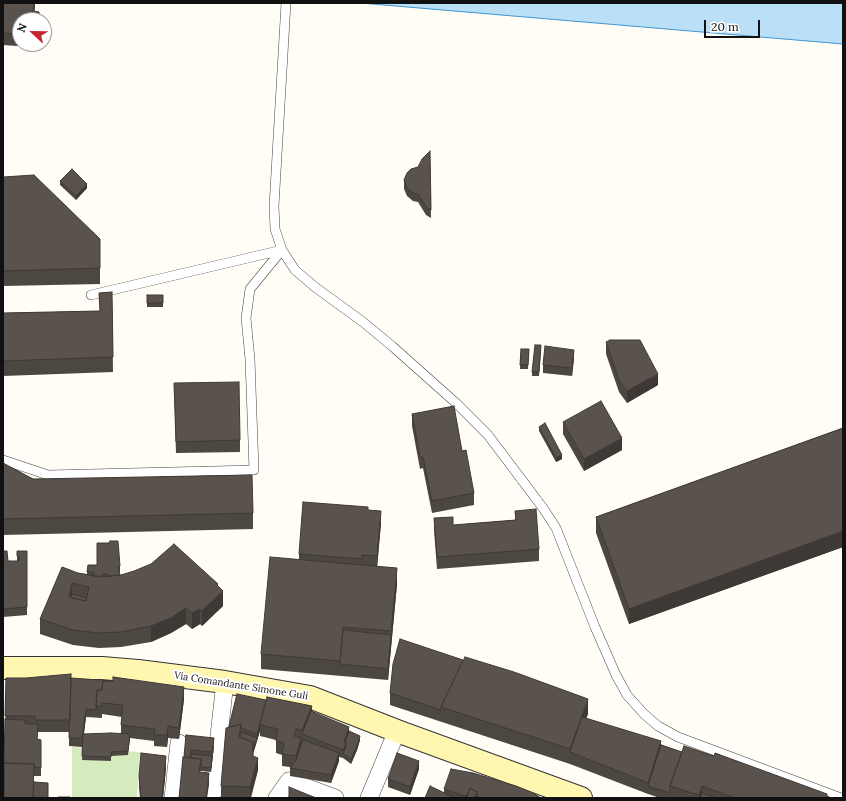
<!DOCTYPE html>
<meta charset="utf-8">
<style>
body{margin:0}
#map{position:relative;width:846px;height:801px;overflow:hidden;background:#fffdf5;font-family:Lora,serif}
canvas{display:block}
.frame{position:absolute;inset:0;border:4px solid #111;pointer-events:none}
.north{position:absolute;left:12px;top:12px;width:40px;height:40px;box-sizing:border-box;background:#fff;border:1px solid #a0a0a0;border-radius:50%;rotate:292deg;font-size:11px;font-weight:700;line-height:16px;text-align:center;color:#111}
.north::after{content:'';display:block;margin:auto;width:14px;height:18px;background:#c4262e;clip-path:polygon(50% 0,100% 100%,50% 72%,0 100%)}
.scale{position:absolute;left:704px;top:20px;width:56px;height:18px;box-sizing:border-box;border:2px solid #111;border-top:0;padding-left:5px;font-size:12px;line-height:14px;white-space:nowrap;color:#111;-webkit-text-stroke:3px #fff;paint-order:stroke}
</style>
<div id="map">
<canvas width="846" height="801"></canvas>
<div class="frame"></div>
<div class="north">N</div>
<div class="scale">20 m</div>
</div>
<script>
const g = document.querySelector('canvas').getContext('2d');
g.lineJoin = 'round';
function paint(path, color) {
  g.fillStyle = color;
  g.fill(path, 'evenodd');
}
function poly(rows) {
  const path = new Path2D();
  for (const r of rows) {
    path.moveTo(r[0], r[1]);
    for (let i = 2; i < r.length; i += 2) path.lineTo(r[i], r[i + 1]);
  }
  return path;
}
function strokePath(path, color, width, dash) {
  g.strokeStyle = color;
  g.lineWidth = width;
  g.lineCap = dash ? 'butt' : 'round';
  g.setLineDash(dash || []);
  g.stroke(path);
}
function write(font, color, halo, rows, align = 'center') {
  g.font = font + ' Lora,serif';
  g.lineWidth = 4;
  g.setLineDash([]);
  g.textBaseline = 'middle';
  g.strokeStyle = halo;
  g.fillStyle = color;
  for (const [text, x, y, turn = 0] of rows) {
    g.save();
    g.translate(x, y);
    g.rotate((+turn || 0) * Math.PI / 180);
    g.textAlign = isNaN(turn) ? turn : align;
    if (halo) g.strokeText(text, 0, 0);
    g.fillText(text, 0, 0);
    g.restore();
  }
}
const green = poly([
 [72,747,140,752,137,798,72,798]
]);
const water = poly([
 [360,3,843,3,843,44,360,3]
]);
const service = poly([
 [91,295,282,250,275,229,274,206,286,3],
 [3,460,48,475,254,470,250,359,246,318,250,289,282,250,295,270,315,287,363,322,392,346,456,403,488,435,543,508,556,528,595,627,616,675,627,695,644,714,658,726,678,737,841,798]
]);
const minor = poly([
 [173,798,179,743],
 [212,798,225,682],
 [277,798,289,781,335,798],
 [369,798,397,731]
]);
const secondary = poly([
 [3,668,102,668,138,671,225,682,310,697,397,731,581,798]
]);
const wall = poly([
 [3,3,35,3,34,11,39,20,20,20,20,44,31,44,31,47,3,45],
 [430,151,431,218,426,215,418,202,413,201,407,196,404,189,404,180,418,167],
 [3,177,100,239,100,284,3,286],
 [60,181,87,188,76,200,60,185],
 [112,292,113,372,3,376,3,313,100,311,99,293],
 [147,295,163,295,163,307,147,307],
 [606,342,658,385,627,403,619,392,606,354],
 [521,349,529,349,528,369,520,369],
 [541,349,539,376,532,376,532,372],
 [574,358,572,376,543,373,543,365],
 [174,383,240,440,240,452,176,453],
 [412,414,462,451,474,493,474,505,432,513,423,468,420,469,412,426],
 [563,422,622,450,584,471,563,434],
 [539,427,562,459,556,462,539,431],
 [843,428,843,547,629,624,596,533,596,517],
 [3,463,33,479,253,513,253,529,3,535],
 [368,510,381,523,377,567,397,584,388,680,261,669,261,654,299,559,299,554],
 [515,511,539,549,539,561,437,569,434,530,434,518,453,525,515,520],
 [3,551,8,561,17,561,17,551,27,551,27,615,3,617],
 [88,565,120,566,120,575,218,586,223,606,202,626,200,624,192,629,186,624,171,633,151,642,121,647,99,648,73,645,40,634,40,619,78,573,87,574],
 [6,678,71,678,184,699,179,739,168,738,167,747,154,746,154,741,130,738,128,755,111,756,111,761,82,760,83,740,82,747,69,746,69,732,38,732,37,739,41,740,41,776,34,776,4,798],
 [102,714,122,717,121,725,121,734,84,734,86,717,102,718],
 [390,693,588,714,586,718,682,752,831,798,660,798,648,794,570,764,390,705],
 [312,711,349,731,360,740,357,750,351,764,343,758,339,757,339,761,331,783,290,776,290,767,282,766,282,755,276,753,276,740,260,736,260,731,253,754,253,756,258,770,251,798,221,798,221,786,229,726],
 [186,735,214,746,211,772,201,771,200,772,209,785,184,757],
 [166,768,163,798,140,798,139,787,139,776],
 [419,769,410,795,388,787,388,779],
 [444,789,541,798,425,798,444,793]
]);
const shadedWall = poly([
 [34,3,35,3,35,6,34,20],
 [87,184,87,188,76,200,76,196],
 [574,350,574,358,572,376,572,368],
 [658,374,658,385,627,403,627,391],
 [622,438,622,450,584,471,584,459],
 [562,455,562,459,556,462,556,458],
 [381,511,381,523,377,568,377,556],
 [843,531,843,547,629,624,629,609],
 [397,568,397,584,388,680,388,669],
 [72,583,72,599,69,597],
 [218,584,218,595,223,591,223,606,202,626,202,611],
 [186,608,186,624,171,633,151,642,151,626],
 [200,609,200,624,192,629,192,613],
 [184,687,184,699,179,739,179,728],
 [588,699,588,714,573,754,570,752,570,764,570,749],
 [267,701,260,725,260,731,253,754,253,750,257,738,257,734],
 [312,706,312,718,302,734,302,730],
 [86,709,86,717,82,747,82,738],
 [168,726,168,738,167,747,167,735],
 [349,727,349,735,343,754,344,742],
 [360,736,360,740,357,750,351,764,351,759],
 [214,738,214,746,211,772,211,768],
 [301,738,301,750,296,768,296,756],
 [661,741,661,753,648,786,648,783],
 [339,753,339,761,331,783,331,775],
 [166,756,166,768,163,798,162,798],
 [258,758,258,770,250,798,250,787],
 [419,761,419,769,410,795,410,787],
 [209,773,209,785,207,798,206,798],
 [702,786,702,798,699,798,699,795],
 [470,792,470,798,465,798,465,796],
 [477,792,477,798,474,798]
]);
const building = poly([
 [3,3,34,3,33,11,39,12,39,20,20,20,20,34,3,33,3,3],
 [430,151,431,210,426,207,418,194,413,193,407,188,404,180,407,173,411,169,418,167,422,159,430,151],
 [72,169,87,184,76,196,60,181,72,169],
 [34,175,100,239,100,268,3,271,3,177,34,175],
 [112,292,113,357,3,361,3,313,100,311,99,293,112,292],
 [147,295,163,295,163,303,147,303,147,295],
 [610,340,640,340,658,374,627,391,619,380,606,342,610,340],
 [535,345,541,345,539,372,532,372,535,345],
 [545,346,574,350,572,368,543,365,545,346],
 [521,349,529,349,528,365,520,365,521,349],
 [239,382,240,440,176,442,174,383,239,382],
 [601,401,622,438,584,459,563,422,601,401],
 [454,406,462,451,466,450,474,493,432,501,423,457,420,457,412,414,454,406],
 [545,423,562,455,556,458,539,427,545,423],
 [843,428,843,531,629,609,596,517,843,428],
 [3,463,33,479,252,475,253,513,3,519,3,463],
 [303,502,368,507,368,510,381,511,377,556,362,555,362,559,299,554,303,502],
 [536,509,539,549,437,557,434,518,453,517,453,525,516,520,515,511,536,509],
 [110,541,118,541,120,566,118,566,120,575,107,576,107,574,102,574,102,576,94,576,94,572,87,572,88,565,97,565,97,543,109,543,110,541],
 [174,544,218,584,217,585,223,591,202,611,200,609,192,613,186,608,171,618,151,626,121,632,99,633,73,630,40,619,62,567,78,573,94,576,103,577,121,575,134,571,151,564,174,544],
 [72,583,89,587,86,601,69,597,72,583],
 [3,551,7,551,8,561,19,561,19,556,17,556,17,551,27,551,27,607,3,609,3,551],
 [270,557,397,568,391,631,343,627,340,661,261,654,270,557],
 [72,594,86,598,86,601,71,598,72,594],
 [343,630,391,635,388,669,340,664,343,630],
 [400,639,463,660,441,707,441,710,390,693,393,664,400,639],
 [465,657,514,672,588,699,570,749,441,707,465,657],
 [71,674,70,720,35,720,35,716,5,716,6,678,26,678,71,674],
 [113,677,184,687,179,728,168,726,167,735,154,735,155,729,121,725,123,705,102,703,102,706,96,706,97,690,102,690,103,681,113,681,113,677],
 [71,678,113,681,103,681,102,690,97,690,96,710,86,709,82,738,69,738,71,678],
 [237,694,266,700,257,734,241,728,241,724,232,727,229,726,237,694],
 [267,697,312,706,302,730,296,729,294,736,301,738,296,756,282,754,284,743,276,741,278,729,260,725,267,697],
 [311,711,349,727,344,742,346,743,343,750,302,734,311,711],
 [582,717,661,741,648,783,570,752,582,717],
 [5,719,25,720,25,724,38,724,37,739,41,740,41,768,34,767,34,764,4,763,5,719],
 [241,724,239,737,253,742,253,756,258,758,250,787,221,786,226,728,241,724],
 [349,731,360,736,357,746,351,759,343,754,346,747,346,743,345,743,349,731],
 [241,732,257,738,253,750,253,742,240,737,241,732],
 [111,733,130,734,128,751,111,752,111,757,82,756,83,734,111,733],
 [186,735,214,738,212,752,191,750,190,758,184,757,186,735],
 [303,740,339,753,331,775,290,768,296,760,303,740],
 [661,745,682,752,670,786,670,793,648,786,661,745],
 [684,746,714,756,715,753,827,794,827,796,831,798,735,798,702,786,699,795,670,786,684,746],
 [141,753,166,756,162,798,141,798,139,776,141,753],
 [397,753,419,761,410,787,388,779,397,753],
 [191,754,212,756,211,768,201,767,201,759,191,758,191,754],
 [183,757,201,759,199,772,209,773,206,798,179,798,183,757],
 [4,763,34,764,33,798,4,798,4,763],
 [451,769,473,773,516,786,533,793,541,798,482,798,477,796,477,792,470,788,468,793,465,796,444,789,451,769],
 [34,782,48,783,48,798,33,798,34,782],
 [430,786,455,798,425,798,430,786],
 [289,787,316,798,289,798,289,787],
 [470,788,477,792,474,798,467,798,470,788],
 [702,793,716,798,700,798,702,793],
 [59,797,70,797,70,798,59,798,59,797]
]);
const streetNames = [
 ["Via Comandante Simone Gulì",241,686,9]
];
paint(green, '#d5ebbd');
paint(water, '#b9e0f7');
strokePath(water, '#3f96cf', 1);
strokePath(service, '#444', 10);
strokePath(minor, '#444', 18);
strokePath(secondary, '#333', 24);
strokePath(service, '#fff', 9);
strokePath(minor, '#fff', 17);
strokePath(secondary, '#fff6b0', 22);
paint(wall, '#4d4742');
paint(shadedWall, '#3f3936');
paint(building, '#5a524d');
strokePath(building, '#3f3936', 1);
write('10px', '#111', '#fff', streetNames);
</script>
